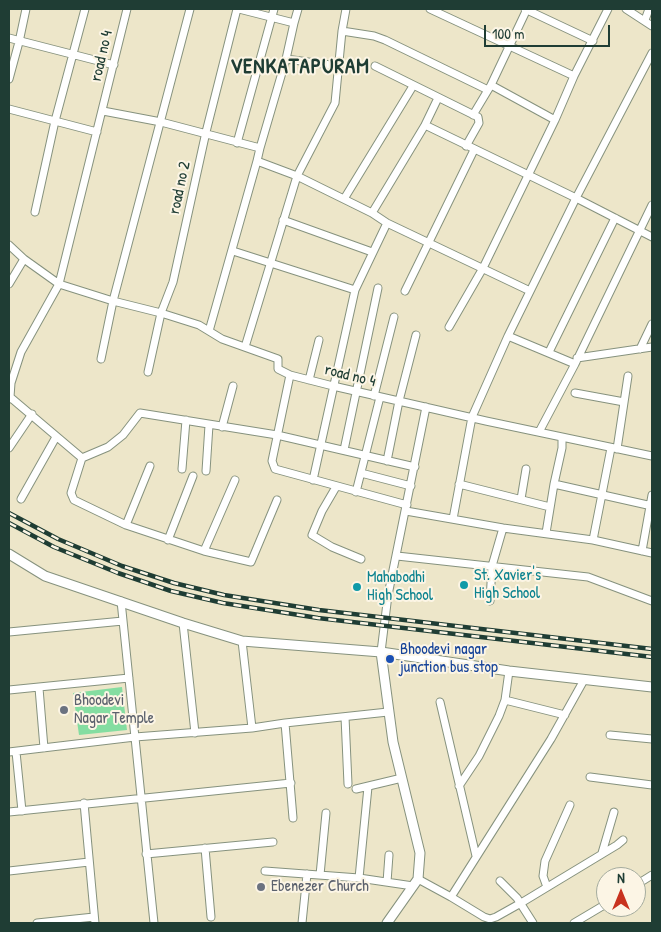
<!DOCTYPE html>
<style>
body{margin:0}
#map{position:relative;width:661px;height:932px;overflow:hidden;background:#ede6c9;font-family:"Patrick Hand",sans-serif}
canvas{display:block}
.frame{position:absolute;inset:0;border:10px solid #1f3d34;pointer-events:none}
.north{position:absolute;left:596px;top:867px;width:50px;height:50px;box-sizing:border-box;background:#fcf5e5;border:1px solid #a4ab9e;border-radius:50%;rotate:0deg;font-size:14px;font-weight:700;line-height:20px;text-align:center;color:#1f3d34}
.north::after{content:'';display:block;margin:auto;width:18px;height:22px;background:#c8321e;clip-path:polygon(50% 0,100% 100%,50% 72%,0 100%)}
.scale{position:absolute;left:484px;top:25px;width:126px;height:22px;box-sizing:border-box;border:2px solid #1f3d34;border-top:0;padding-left:6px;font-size:15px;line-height:18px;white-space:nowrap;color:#1f3d34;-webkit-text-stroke:4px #fcf5e5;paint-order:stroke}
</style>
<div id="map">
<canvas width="661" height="932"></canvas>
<div class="frame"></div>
<div class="north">N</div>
<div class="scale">100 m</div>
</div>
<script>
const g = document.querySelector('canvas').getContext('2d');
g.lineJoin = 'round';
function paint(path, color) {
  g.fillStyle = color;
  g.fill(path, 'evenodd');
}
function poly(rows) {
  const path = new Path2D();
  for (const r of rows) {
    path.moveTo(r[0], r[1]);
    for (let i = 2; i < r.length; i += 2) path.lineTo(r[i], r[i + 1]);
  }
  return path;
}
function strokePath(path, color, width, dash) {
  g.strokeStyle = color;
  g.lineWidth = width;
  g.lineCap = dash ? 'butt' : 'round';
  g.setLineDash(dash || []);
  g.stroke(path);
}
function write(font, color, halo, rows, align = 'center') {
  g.font = font + ' "Patrick Hand",sans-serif';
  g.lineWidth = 4;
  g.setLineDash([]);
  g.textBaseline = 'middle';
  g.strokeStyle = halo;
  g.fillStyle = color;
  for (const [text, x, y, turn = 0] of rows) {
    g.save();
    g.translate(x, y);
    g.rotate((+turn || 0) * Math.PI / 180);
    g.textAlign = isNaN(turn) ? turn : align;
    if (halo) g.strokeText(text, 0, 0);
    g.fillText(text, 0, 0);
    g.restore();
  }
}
const green = poly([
 [122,687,127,730,79,735,73,693]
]);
const minor = poly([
 [239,9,294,23,298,9],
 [430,9,574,76],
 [525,9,593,41],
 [626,9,652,26],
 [645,20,649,9],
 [342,31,374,36,385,40,488,90],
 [9,38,114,65],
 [286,59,294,23],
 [375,66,478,117,479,123,466,146],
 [9,79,19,42,26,9],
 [491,85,555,120],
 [9,109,97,132],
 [103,111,161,122,260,148,257,161,297,176,372,213,387,223,530,291],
 [473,115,491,85,527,9],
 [425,125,576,198,652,237],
 [237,143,274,9],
 [260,148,286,59,338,66],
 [344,199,413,86],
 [35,212,55,121,85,9],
 [372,213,425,125,438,98],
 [283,220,372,252],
 [9,245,24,259,59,284,113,301,161,313,199,325,222,339,278,359,278,369,290,375,333,386,486,421,652,456],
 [233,251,355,290],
 [9,284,24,259],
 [405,291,474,150],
 [449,327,483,268,555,120,574,76,608,9],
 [209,331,257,161],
 [508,336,575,364],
 [245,347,297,176,335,103,342,31,346,9],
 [640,349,652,324],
 [549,352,615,218],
 [577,358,652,347],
 [101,359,113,301,190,9],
 [148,372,161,313,173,282,206,132,237,9],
 [290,375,272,461,275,469,407,505],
 [309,380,319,340],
 [575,393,624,402],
 [374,396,394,317],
 [10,397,82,458,71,493,74,500,126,525,204,551,251,562,277,500],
 [9,399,10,397,11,383,21,352,59,284,127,9],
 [222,427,233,386],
 [539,432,575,364,652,205],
 [9,448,32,414],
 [617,449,628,376],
 [344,450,378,288],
 [82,458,108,447,123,435,140,413,277,435,415,467],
 [387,461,399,401,416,335],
 [182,469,186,420],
 [206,471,209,425],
 [361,473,411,486],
 [313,480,355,290,387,223],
 [459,484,550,507],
 [554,484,652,506],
 [336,487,322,511,312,535,332,547,361,559],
 [356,492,380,397],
 [21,499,56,437],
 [521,499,526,469],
 [406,511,503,528,593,540,652,553],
 [453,519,472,417,508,336,576,198,652,53],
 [126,525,150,466],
 [546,533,554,484,562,448,562,438],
 [168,540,193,476],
 [593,540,611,448],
 [204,551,235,480],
 [642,551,652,495],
 [397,556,588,577,652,601],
 [121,601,154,923],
 [490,601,492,566,503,528],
 [183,623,195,733],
 [9,632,123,621],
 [242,641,252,728],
 [381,652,388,595,426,407],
 [39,688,44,748],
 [9,690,129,678],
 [505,700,565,715],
 [440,702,476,856],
 [345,717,348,784],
 [285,723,293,818],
 [610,735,652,739],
 [9,752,135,737,252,728,285,723,388,712],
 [16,752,22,811],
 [590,777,652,785],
 [459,786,479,756,499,716,505,700,509,671],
 [356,789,402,778],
 [84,803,95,923],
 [9,812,291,783],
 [205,848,211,917],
 [602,853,614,812],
 [146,854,273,842],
 [9,871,89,862],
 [265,871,359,878,413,886],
 [320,875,326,813],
 [359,878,368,787],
 [418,879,451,897,484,917,490,919,496,917,521,903,617,845,623,840],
 [500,881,517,898,533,923],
 [387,882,389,855],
 [636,885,652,875],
 [547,887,543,876,545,861,570,805],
 [451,897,551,739,584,680],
 [37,923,94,917],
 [302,923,307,874],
 [574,923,606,904]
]);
const tertiary = poly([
 [9,554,45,576,183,623,242,641,381,652,509,671,652,687],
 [381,652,393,742,420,853,418,879,387,923]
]);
const rail = poly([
 [9,513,58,539,122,566,174,583,224,595,319,610,652,649],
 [9,523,54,547,118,573,171,591,223,603,318,618,652,657]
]);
const markers = [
 [464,585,5,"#0f9aa8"],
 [357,587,5,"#0f9aa8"],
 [390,659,5,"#1a4fb4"],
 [64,710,5,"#6b7280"],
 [261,887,5,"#6b7280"]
];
const streetNames = [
 ["road no 4",102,56,-77],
 ["road no 2",180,188,-78],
 ["road no 4",350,376,14]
];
const cultureNames = [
 ["St. Xavier's",474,576],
 ["High School",474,594],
 ["Mahabodhi",367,578],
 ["High School",367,596]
];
const transitNames = [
 ["Bhoodevi nagar",400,650],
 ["junction bus stop",400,668]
];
const worshipNames = [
 ["Bhoodevi",74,701],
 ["Nagar Temple",74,719],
 ["Ebenezer Church",271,887]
];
const districtNames = [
 ["VENKATAPURAM",300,67]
];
paint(green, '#84dda1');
strokePath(minor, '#86927e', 9);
strokePath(tertiary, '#86927e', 11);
strokePath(minor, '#fff', 7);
strokePath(tertiary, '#fff', 9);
strokePath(rail, '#1f3d34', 4.5);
strokePath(rail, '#fcf5e5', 2.5, [8]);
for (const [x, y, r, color] of markers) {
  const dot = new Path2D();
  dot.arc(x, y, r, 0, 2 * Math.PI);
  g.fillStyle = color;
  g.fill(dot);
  strokePath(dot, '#fcf5e5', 2);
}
write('16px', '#1f3d34', '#fcf5e5', streetNames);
write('16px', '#0d838f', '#fcf5e5', cultureNames, 'left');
write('16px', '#164399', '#fcf5e5', transitNames, 'left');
write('16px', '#5b616d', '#fcf5e5', worshipNames, 'left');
g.letterSpacing = '1px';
write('bold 21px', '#1f3d34', '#fcf5e5', districtNames);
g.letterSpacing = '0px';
</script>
